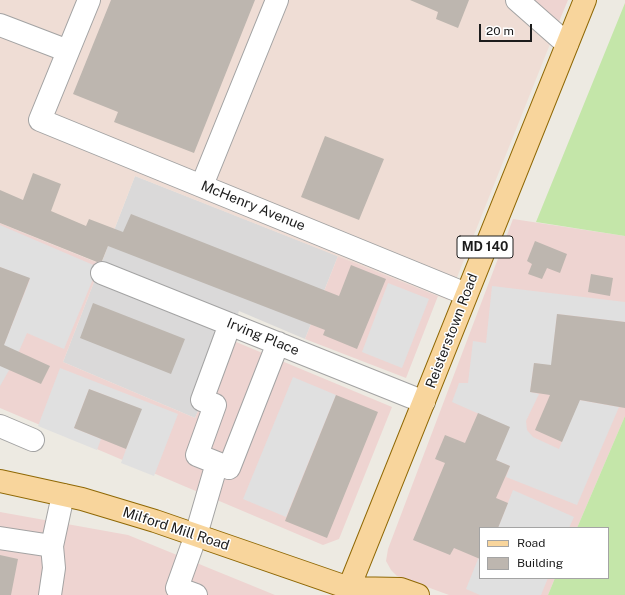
<!DOCTYPE html>
<style>
body{margin:0}
#map{position:relative;width:625px;height:595px;overflow:hidden;background:#edeae2;font-family:"Public Sans",sans-serif}
canvas{display:block}
.legend{position:absolute;left:479px;top:527px;width:130px;height:52px;box-sizing:border-box;background:#fff;border:1px solid #a4a4a4;margin:0;padding:5px 7px;list-style:none;font-size:12px;color:#1c1c1c}
.legend li{display:flex;align-items:center;gap:8px;height:20px}
.legend b{width:20px;border:1px solid #a4a4a4}
.scale{position:absolute;left:479px;top:24px;width:53px;height:18px;box-sizing:border-box;border:2px solid #1c1c1c;border-top:0;padding-left:5px;font-size:12px;line-height:14px;white-space:nowrap;color:#1c1c1c;-webkit-text-stroke:3px #fff;paint-order:stroke}
</style>
<div id="map">
<canvas width="625" height="595"></canvas>
<ul class="legend">
<li><b style="height:5px;background:#f8d59c"></b>Road</li>
<li><b style="height:11px;background:#bdb6af"></b>Building</li>
</ul>
<div class="scale">20 m</div>
</div>
<script>
const g = document.querySelector('canvas').getContext('2d');
g.lineJoin = 'round';
function paint(path, color) {
  g.fillStyle = color;
  g.fill(path, 'evenodd');
}
function poly(rows) {
  const path = new Path2D();
  for (const r of rows) {
    path.moveTo(r[0], r[1]);
    for (let i = 2; i < r.length; i += 2) path.lineTo(r[i], r[i + 1]);
  }
  return path;
}
function strokePath(path, color, width, dash) {
  g.strokeStyle = color;
  g.lineWidth = width;
  g.lineCap = dash ? 'butt' : 'round';
  g.setLineDash(dash || []);
  g.stroke(path);
}
function write(font, color, halo, rows, align = 'center') {
  g.font = font + ' "Public Sans",sans-serif';
  g.lineWidth = 3;
  g.setLineDash([]);
  g.textBaseline = 'middle';
  g.strokeStyle = halo;
  g.fillStyle = color;
  for (const [text, x, y, turn = 0] of rows) {
    g.save();
    g.translate(x, y);
    g.rotate((+turn || 0) * Math.PI / 180);
    g.textAlign = isNaN(turn) ? turn : align;
    if (halo) g.strokeText(text, 0, 0);
    g.fillText(text, 0, 0);
    g.restore();
  }
}
const residential = poly([
 [135,176,338,256,305,339,239,311,229,339,195,418,63,362]
]);
const commercial = poly([
 [534,0,568,0,558,24],
 [513,219,625,236,625,416,577,528,480,528,480,578,555,578,548,595,449,595,397,576,391,570,386,561,388,549],
 [0,223,101,264,63,362,195,418,229,339,392,407,339,539,323,545,0,408],
 [338,256,438,296,406,378,305,339],
 [0,512,128,535,275,595,0,595]
]);
const military = poly([
 [0,0,534,0,558,24,448,300,135,176,101,264,0,223]
]);
const grass = poly([
 [625,3,625,236,536,222],
 [625,416,625,595,548,595,555,578,608,578,608,528,577,528]
]);
const parking = poly([
 [0,225,98,267,64,349,27,333,16,358,0,386,0,355,30,279,0,267],
 [388,283,429,299,402,368,362,352],
 [492,286,625,302,625,322,557,314,553,351,625,377,534,363,530,392,539,394,526,421,527,430,533,437,559,449,579,400,619,407,577,505,506,477,510,466,496,460,509,427,452,402,459,383,468,383,473,341,486,343],
 [60,368,178,414,154,476,121,463,141,409,89,389,74,428,101,439,97,450,38,426],
 [293,377,336,395,286,517,243,499],
 [513,490,574,517,569,528,498,528],
 [480,554,480,578,548,578,541,595,480,595,466,589]
]);
const building = poly([
 [111,0,255,0,194,153,114,122,118,112,73,94],
 [410,0,469,0,458,28,436,19,438,12],
 [325,136,384,159,359,220,301,197],
 [33,173,61,184,51,211,86,226,89,219,123,232,131,214,339,296,351,265,386,279,357,349,323,335,325,330,108,246,102,261,97,262,0,223,0,190,23,200],
 [535,241,567,254,560,273,547,268,542,279,528,274,532,264,527,261],
 [0,267,30,278,4,345,50,366,41,384,0,366],
 [591,274,613,278,610,296,588,292],
 [93,303,185,339,171,374,80,338],
 [557,314,625,322,625,408,580,400,562,442,535,430,550,395,530,392,534,363,551,365],
 [89,389,142,409,126,449,74,428],
 [336,395,378,412,327,538,285,521],
 [478,413,510,427,496,460,510,466,496,498,508,503,498,528,480,528,480,559,454,548,450,555,413,540,445,463,435,459,445,435,465,443],
 [0,555,18,559,11,595,0,595]
]);
const minor = poly([
 [89,0,40,120,466,294],
 [517,0,567,44],
 [0,25,68,51],
 [202,185,277,0],
 [102,273,424,402],
 [230,324,202,400,215,405,197,455,217,463,229,468,278,343],
 [0,426,33,440],
 [0,538,52,546,63,495],
 [50,595,54,568,52,546],
 [196,595,177,588,196,535,217,463]
]);
const major = poly([
 [0,481,82,499,155,521,349,588,359,595],
 [349,588,401,589,418,595],
 [346,595,585,0]
]);
const shields = [
 [485,247,56]
];
const shieldNames = [
 ["MD 140",485,247]
];
const streetNames = [
 ["McHenry Avenue",253,206,22],
 ["Reisterstown Road",452,331,-69],
 ["Irving Place",263,337,22],
 ["Milford Mill Road",176,529,18]
];
paint(residential, '#dad9d9');
paint(commercial, '#eed4d1');
paint(military, '#efddd5');
paint(grass, '#c4e6a9');
paint(parking, '#e0e0e0');
paint(building, '#bdb6af');
strokePath(minor, '#a3a3a3', 24);
strokePath(major, '#8f6805', 24);
strokePath(minor, '#fff', 22);
strokePath(major, '#f8d59c', 22);
for (const [x, y, w] of shields) {
  const box = new Path2D();
  box.roundRect(x - w / 2, y - 11, w, 22, 3);
  g.fillStyle = '#fff';
  g.fill(box);
  strokePath(box, '#1c1c1c', 1);
}
write('bold 13px', '#1c1c1c', null, shieldNames);
write('14px', '#1c1c1c', '#fff', streetNames);
</script>
